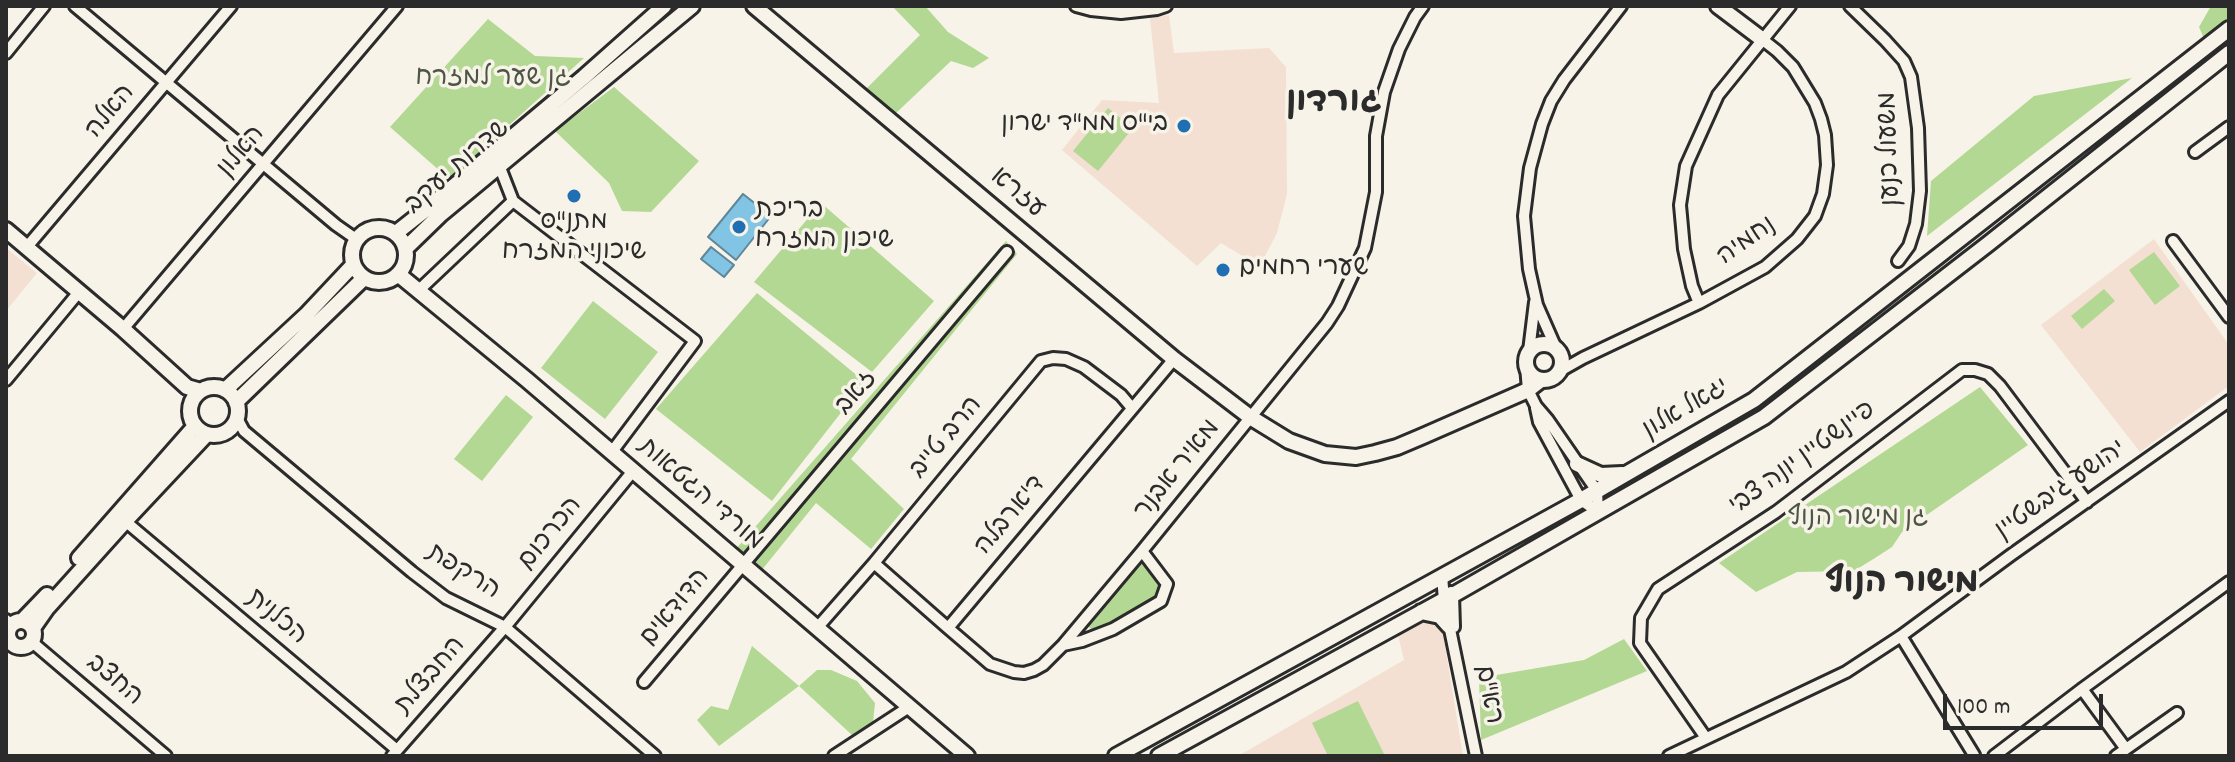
<!DOCTYPE html>
<meta charset="utf-8">
<style>
body{margin:0}
#map{position:relative;width:2235px;height:762px;overflow:hidden;background:#f7f3e8;font-family:Dekko,sans-serif}
canvas{display:block}
.frame{position:absolute;inset:0;border:8px solid #2b2b2b;pointer-events:none}
.scale{position:absolute;left:1943px;top:694px;width:160px;height:36px;box-sizing:border-box;border:4px solid #2b2b2b;border-top:0;padding-left:10px;font-size:24px;line-height:28px;white-space:nowrap;color:#2b2b2b;-webkit-text-stroke:6px #f7f3e8;paint-order:stroke}
</style>
<div id="map">
<canvas width="2235" height="762"></canvas>
<div class="frame"></div>
<div class="scale">100 m</div>
</div>
<script>
const g = document.querySelector('canvas').getContext('2d');
g.lineJoin = 'round';
function paint(path, color) {
  g.fillStyle = color;
  g.fill(path, 'evenodd');
}
function poly(rows) {
  const path = new Path2D();
  for (const r of rows) {
    if (r.length === 3) {
      path.moveTo(r[0] + r[2], r[1]);
      path.arc(r[0], r[1], r[2], 0, 2 * Math.PI);
      continue;
    }
    path.moveTo(r[0], r[1]);
    for (let i = 2; i < r.length; i += 2) path.lineTo(r[i], r[i + 1]);
  }
  return path;
}
function strokePath(path, color, width, dash) {
  g.strokeStyle = color;
  g.lineWidth = width;
  g.lineCap = dash ? 'butt' : 'round';
  g.setLineDash(dash || []);
  g.stroke(path);
}
function write(font, color, halo, rows, align = 'center') {
  g.font = font + ' Dekko,"Playpen Sans Hebrew",sans-serif';
  g.lineWidth = 7;
  g.setLineDash([]);
  g.textBaseline = 'middle';
  g.strokeStyle = halo;
  g.fillStyle = color;
  for (const [text, x, y, turn = 0] of rows) {
    g.save();
    g.translate(x, y);
    g.rotate((+turn || 0) * Math.PI / 180);
    g.textAlign = isNaN(turn) ? turn : align;
    if (halo) g.strokeText(text, 0, 0);
    g.fillText(text, 0, 0);
    g.restore();
  }
}
const built = poly([
 [1169,15,1174,53,1269,48,1286,67,1287,194,1277,233,1265,256,1257,265,1221,243,1197,266,1062,150,1102,100,1159,103,1150,18],
 [2154,239,2229,345,2229,386,2140,452,2041,325],
 [6,248,37,273,6,311],
 [1426,619,1436,620,1442,627,1463,756,1238,756,1404,660,1398,635]
]);
const green = poly([
 [892,6,925,6,948,32,989,58,973,68,951,61,895,114,865,90,920,35],
 [2211,6,2229,6,2229,19,2205,41,2199,27],
 [488,19,535,56,584,58,449,179,390,127],
 [2132,78,1927,236,1931,181,2034,96],
 [614,87,699,161,651,212,622,211,609,183,555,131],
 [1108,108,1133,128,1098,171,1073,151],
 [821,203,934,301,872,372,754,282],
 [1006,241,1017,254,851,459,904,509,871,549,816,503,761,571,735,550],
 [2154,252,2180,286,2155,305,2129,270],
 [2104,289,2115,301,2082,329,2071,316],
 [757,293,865,382,772,501,656,409],
 [593,301,658,352,605,419,541,368],
 [1980,387,2028,445,1902,532,1892,547,1875,558,1854,571,1797,572,1756,592,1719,563],
 [506,395,533,417,482,481,454,459],
 [1142,561,1159,583,1157,596,1127,616,1096,633,1086,625],
 [1624,639,1647,671,1481,740,1479,678,1584,660],
 [752,646,799,686,817,670,831,670,857,681,875,703,873,722,852,735,799,686,719,746,697,720,711,706,728,710],
 [1358,701,1385,756,1328,756,1312,723]
]);
const water = poly([
 [743,194,771,216,736,260,708,237,743,194],
 [711,247,734,265,724,277,701,259,711,247]
]);
const street = poly([
 [75,6,336,225,356,239],
 [1076,6,1091,10,1121,13,1157,9,1166,6],
 [1850,6,1885,40,1904,61,1911,77,1918,128,1920,191,1916,224,1909,246,1898,261],
 [6,53,44,6],
 [2195,152,2229,127],
 [499,165,513,201,695,341,611,453],
 [2173,241,2229,317],
 [26,248,231,6],
 [418,291,513,201],
 [1699,303,1692,286,1684,249,1680,205,1686,166,1718,95,1790,6],
 [123,329,397,6],
 [1555,346,1537,305,1529,269,1524,216,1530,168,1542,124,1551,101,1564,80,1621,6],
 [1529,351,1535,302],
 [1526,366,1528,390,1536,406,1548,420,1597,491,1598,512],
 [1560,371,1583,358,1699,303,1765,267,1797,239,1815,216,1823,194,1827,165,1825,135,1821,119,1815,103,1793,67,1777,51,1763,40],
 [6,380,79,292],
 [1536,408,1539,422,1581,500,1598,512],
 [237,418,244,431,412,572,446,598,505,627,655,756],
 [125,521,397,750],
 [874,563,948,628,1174,359],
 [1442,576,1444,600,1476,756],
 [1451,592,1453,595,1454,627],
 [6,620,11,625],
 [817,628,874,563,1041,361,1053,358,1066,359,1084,367,1121,395,1132,408],
 [948,628,990,664,1014,672,1024,673,1034,670,1043,665,1063,645,1142,551,1327,323,1338,306,1365,248,1376,192,1376,136,1384,92,1399,49,1415,17,1423,6],
 [1901,636,1974,755],
 [32,642,166,756],
 [1063,645,1082,641,1113,629,1161,601,1167,584,1142,551],
 [644,682,1007,252],
 [2082,689,2126,749],
 [1706,738,1640,643,1641,618,1658,589,1776,512,1962,370,1975,370,1988,374,2000,386,2087,502],
 [392,756,505,627,633,471],
 [834,756,909,707],
 [1669,756,1846,672,1901,636,2011,555,2229,401],
 [1994,756,2082,689,2229,582],
 [2116,756,2177,713]
]);
const secondary = poly([
 [754,6,1174,359,1250,417,1289,441,1325,454,1356,457,1375,453,1397,447,1423,436,1528,390,1541,380],
 [1718,6,1763,40],
 [379,255,27],
 [6,230,123,329,187,387,201,391],
 [396,233,429,207,584,77,664,6],
 [406,248,441,214,692,6],
 [398,274,527,380,967,756],
 [1544,362,18],
 [214,411,24],
 [225,390,306,315,353,265],
 [236,402,364,278],
 [1577,464,1601,475,1622,474],
 [79,558,195,426],
 [1421,612,1440,616,1449,626],
 [21,634,13],
 [22,621,47,595],
 [33,628,47,608,128,518,207,434],
 [1116,756,1581,500,1754,400,2229,29],
 [1159,756,1453,595,1764,417,1988,244,2229,53]
]);
const markers = [
 [1184,126,8,"#1f6fb2"],
 [574,196,8,"#1f6fb2"],
 [739,227,8,"#1f6fb2"],
 [1223,270,8,"#1f6fb2"]
];
const parkNames = [
 ["גן שער למזרח",493,80],
 ["גן מישור הנוף",1858,520]
];
const streetNames = [
 ["האלה",112,113,-50],
 ["משעול כנען",1892,149,-92],
 ["האלון",243,153,-50],
 ["שדרות יעקב",459,169,-41],
 ["עזרא",1016,195,40],
 ["נחמיה",1748,243,-35],
 ["זאב",858,394,-50],
 ["יגאל אלון",1687,411,-30],
 ["הרב טייב",948,439,-50],
 ["פיינשטיין יונה צבי",1804,460,-36],
 ["מאיר אבנר",1179,471,-51],
 ["יהושע גיבשטיין",2062,492,-35],
 ["מורדי הגטאות",699,496,41],
 ["ד'ארבלה",1012,517,-50],
 ["הכרכום",552,535,-51],
 ["הרקפת",462,574,32],
 ["הדודאים",677,609,-50],
 ["הכלנית",275,619,40],
 ["החבצלת",432,677,-49],
 ["החצב",113,682,40],
 ["רא\"ם",1486,695,79]
];
const poiNames = [
 ["בי\"ס ממ\"ד ישרון",1168,126,"right"],
 ["בריכת",755,212],
 ["שיכון המזרח",755,242],
 ["מתנ\"ס",574,224,"center"],
 ["שיכוני המזרח",574,254,"center"],
 ["שערי רחמים",1239,270]
];
const districtNames = [
 ["גורדון",1334,105],
 ["מישור הנוף",1902,586]
];
paint(built, '#f4e0d2');
paint(green, '#b3d893');
paint(water, '#82c4e3');
strokePath(water, '#5f8799', 2);
strokePath(street, '#2b2b2b', 16);
strokePath(secondary, '#2b2b2b', 20);
strokePath(street, '#f7f3e8', 10);
strokePath(secondary, '#f7f3e8', 14);
for (const [x, y, r, color] of markers) {
  const dot = new Path2D();
  dot.arc(x, y, r, 0, 2 * Math.PI);
  g.fillStyle = color;
  g.fill(dot);
  strokePath(dot, '#f7f3e8', 3);
}
write('26px', '#4d5645', '#f7f3e8', parkNames);
write('26px', '#2b2b2b', '#f7f3e8', streetNames);
write('26px', '#2b2b2b', '#f7f3e8', poiNames, 'left');
write('bold 34px', '#2b2b2b', '#f7f3e8', districtNames);
</script>
